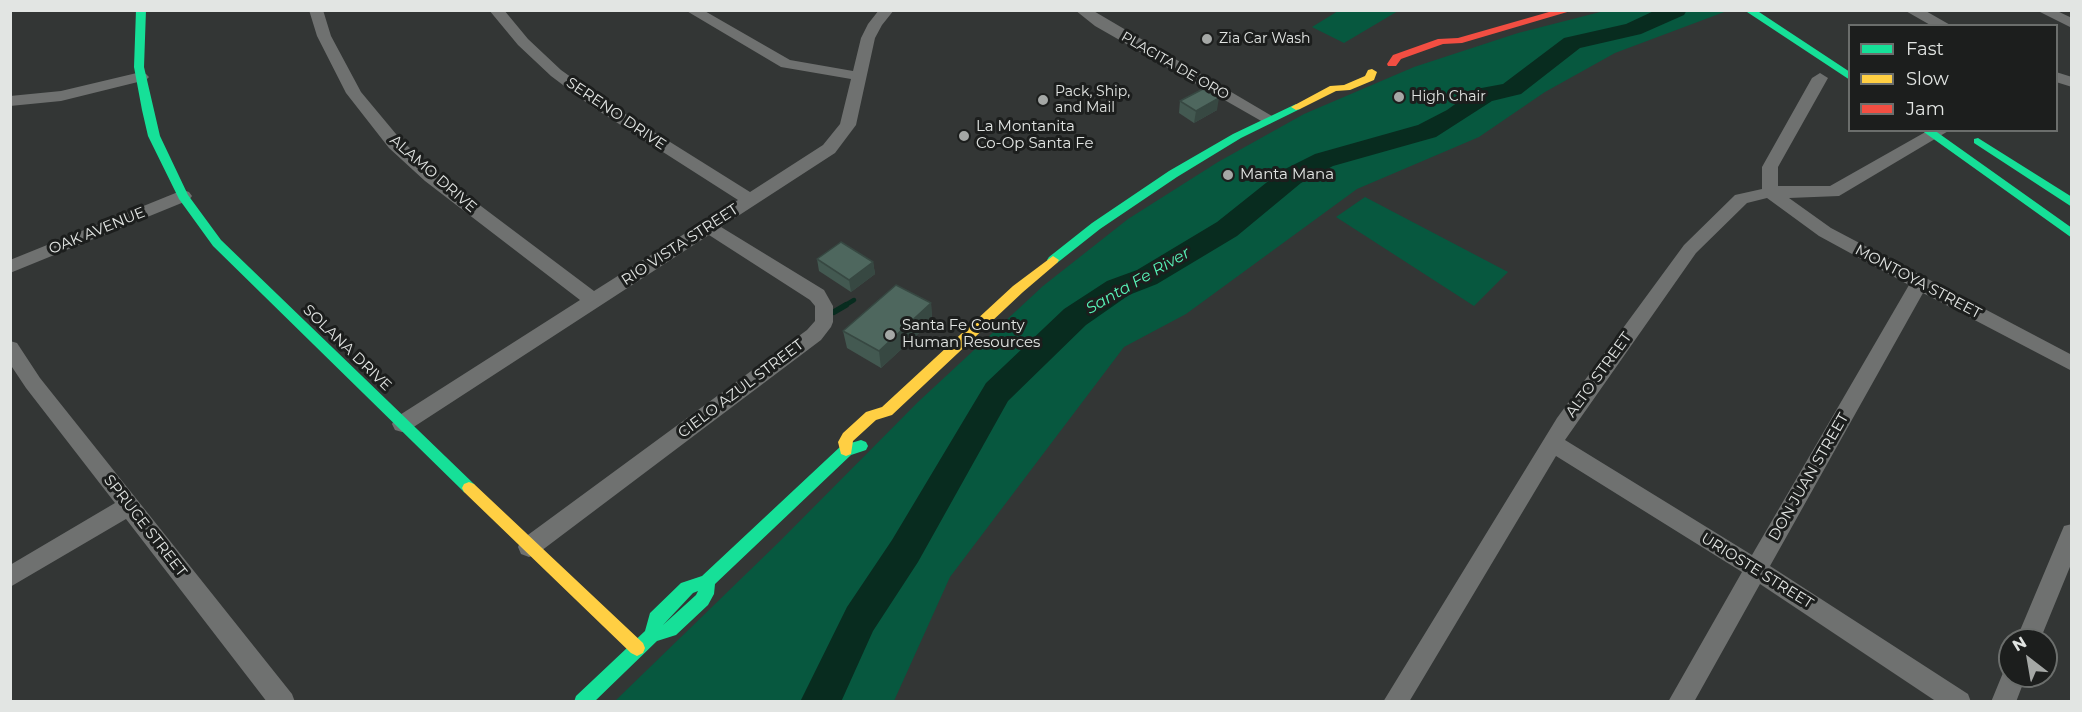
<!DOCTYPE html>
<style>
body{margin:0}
#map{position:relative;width:2082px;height:712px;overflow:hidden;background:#333635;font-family:Montserrat,sans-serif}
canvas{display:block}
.frame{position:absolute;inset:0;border:12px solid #e2e5e3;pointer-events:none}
.legend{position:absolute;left:1848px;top:24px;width:210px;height:108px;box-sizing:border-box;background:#1c1e1d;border:2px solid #6b6e6c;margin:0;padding:8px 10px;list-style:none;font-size:18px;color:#e2e5e3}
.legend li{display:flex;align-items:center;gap:12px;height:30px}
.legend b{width:30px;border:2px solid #6b6e6c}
.north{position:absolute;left:1998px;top:628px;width:60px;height:60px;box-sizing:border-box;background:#1c1e1d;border:2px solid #6b6e6c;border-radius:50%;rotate:329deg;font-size:16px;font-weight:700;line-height:24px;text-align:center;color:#e2e5e3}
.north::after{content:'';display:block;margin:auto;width:21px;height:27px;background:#a5a8a6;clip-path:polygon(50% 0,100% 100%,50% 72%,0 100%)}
</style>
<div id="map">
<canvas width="2082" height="712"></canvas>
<div class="frame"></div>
<ul class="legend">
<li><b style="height:8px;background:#16e098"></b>Fast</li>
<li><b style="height:8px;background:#ffcf43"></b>Slow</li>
<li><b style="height:8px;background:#f24e42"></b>Jam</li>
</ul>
<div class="north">N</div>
</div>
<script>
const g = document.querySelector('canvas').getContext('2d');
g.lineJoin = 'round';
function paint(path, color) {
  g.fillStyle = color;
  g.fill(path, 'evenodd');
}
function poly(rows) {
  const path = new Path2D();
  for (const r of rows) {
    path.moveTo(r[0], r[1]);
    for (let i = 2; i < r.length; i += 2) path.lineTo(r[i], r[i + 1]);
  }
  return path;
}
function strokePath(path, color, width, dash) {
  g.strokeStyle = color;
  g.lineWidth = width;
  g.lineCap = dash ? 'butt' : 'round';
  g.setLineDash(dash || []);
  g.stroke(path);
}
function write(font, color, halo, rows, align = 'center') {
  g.font = font + ' Montserrat,sans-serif';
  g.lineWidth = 6;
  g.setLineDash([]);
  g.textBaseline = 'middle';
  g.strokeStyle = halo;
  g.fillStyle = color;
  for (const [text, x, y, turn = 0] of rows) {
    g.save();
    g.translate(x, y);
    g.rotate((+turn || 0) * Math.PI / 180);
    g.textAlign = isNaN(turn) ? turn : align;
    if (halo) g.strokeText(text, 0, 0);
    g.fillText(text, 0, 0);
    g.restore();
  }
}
const green = poly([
 [1338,11,1338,10,1398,11,1344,43,1312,27],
 [1604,11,1727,11,1615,53,1545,92,1479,137,1357,189,1186,314,1124,347,950,577,894,701,614,702,780,541,918,402,1043,286,1128,219,1218,162,1304,114,1414,67,1518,33],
 [1365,197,1508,272,1474,306,1336,217]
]);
const streamFar1 = poly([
 [844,306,854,300]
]);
const stream = poly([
 [834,312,846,305]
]);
const river = poly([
 [1656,10,1687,10,1684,15,1641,34,1580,48,1521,94,1492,101,1436,137,1333,166,1301,183,1237,236,1157,284,1129,295,1086,325,1008,401,918,562,873,631,841,702,800,702,847,607,892,540,986,383,1064,309,1107,281,1137,270,1217,222,1281,171,1315,154,1418,125,1447,110,1476,89,1503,84,1564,38,1626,24,1656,10]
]);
const street = poly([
 [309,10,323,10,331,36,361,92,401,140,437,173,594,291,738,200,591,106,551,76,518,45,489,10,504,10,528,39,561,70,603,100,750,192,823,145,840,124,851,79,781,67,685,10,703,10,790,60,853,71,861,38,868,24,879,10,894,10,882,25,875,38,856,125,835,153,721,227,824,290,833,306,833,322,831,327,821,340,537,554,529,557,521,554,518,547,521,540,807,330,815,321,815,306,810,300,709,235,409,430,402,432,395,430,392,424,395,418,580,300,425,181,389,148,346,93,317,36,309,10],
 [1075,10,1092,10,1277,119,1269,124,1263,122,1095,26,1075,10],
 [1904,10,1924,10,1952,26,1932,26,1904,10],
 [2036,10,2055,10,2072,18,2072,28,2036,10],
 [141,72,146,74,149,77,146,80,61,101,10,106,10,96,61,91,141,72],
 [2056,72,2072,77,2072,87,2056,82,2056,72],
 [1820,73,1828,78,1778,167,1778,186,1830,186,1929,130,1950,130,1839,196,1789,198,1831,228,2072,355,2072,371,1923,293,1770,566,1968,694,1971,702,1937,702,1760,584,1694,702,1668,702,1742,572,1556,456,1409,702,1383,702,1557,418,1684,245,1735,195,1762,189,1762,167,1812,78,1820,73],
 [1767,198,1819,236,1909,285,1752,555,1565,440,1696,253,1747,203,1767,198],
 [183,190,189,192,192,196,189,200,10,273,10,260,183,190],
 [10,341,17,343,40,378,292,694,295,702,267,702,126,519,10,587,10,565,115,503,26,388,10,364,10,341],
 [2072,524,2072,562,2040,640,2016,640,2061,533,2064,526,2072,524],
 [2010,666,2010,676,2026,676,2016,702,1991,702,2005,668,2010,666]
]);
const fast = poly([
 [136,10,146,10,144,67,160,136,188,195,221,240,474,484,476,488,474,492,469,494,464,492,213,246,179,199,148,136,142,110,134,67,136,10],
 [1744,10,1756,10,1850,72,1850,80,1744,10],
 [1296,104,1301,107,1300,109,1241,138,1177,177,1100,229,1057,263,1049,263,1047,260,1049,257,1092,223,1169,171,1233,134,1296,104],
 [1921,130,1934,130,2072,228,2072,238,1921,130],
 [1978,138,2072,197,2072,207,1974,143,1974,139,1978,138],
 [861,440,866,442,868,446,866,450,851,455,715,584,714,594,708,605,676,635,657,641,594,702,574,702,576,696,645,631,650,613,681,583,702,576,841,446,861,440],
 [698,591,696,595,663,625,693,593,698,591]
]);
const slow = poly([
 [1372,69,1377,72,1374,80,1350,90,1336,91,1300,109,1296,110,1291,107,1330,86,1344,85,1365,76,1368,70,1372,69],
 [1053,256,1059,260,1057,263,1023,292,892,415,876,420,853,441,851,454,846,456,841,454,838,442,843,433,866,412,882,407,1013,286,1053,256],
 [469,482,474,484,643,643,645,648,643,653,637,656,631,653,464,492,462,488,464,484,469,482]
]);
const jam = poly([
 [1556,10,1574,10,1462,43,1443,44,1401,59,1396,66,1388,66,1387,64,1393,55,1438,39,1458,38,1556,10]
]);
const wall = poly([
 [1180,101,1217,110,1194,123,1179,113],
 [817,259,873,262,875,274,851,292,819,271],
 [931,303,932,321,881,368,847,348,843,331]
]);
const shadedWall = poly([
 [1219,98,1217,110,1194,123,1196,111],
 [873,262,875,274,851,292,849,280],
 [931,303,932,321,881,368,879,351]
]);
const building = poly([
 [1203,89,1219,98,1196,111,1180,101,1203,89],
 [841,242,873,262,849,280,817,259,841,242],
 [896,285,931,303,879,351,843,331,896,285]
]);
const markers = [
 [1207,39,6,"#a5a8a6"],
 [1399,97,6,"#a5a8a6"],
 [1043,100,6,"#a5a8a6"],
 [964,136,6,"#a5a8a6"],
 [1228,175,6,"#a5a8a6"],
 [890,335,6,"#a5a8a6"]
];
const farPoinames = [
 ["Zia Car Wash",1219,39],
 ["Pack, Ship,",1055,92],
 ["and Mail",1055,108],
 ["High Chair",1411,97]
];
const farStreetnames = [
 ["PLACITA DE ORO",1175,66,30]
];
const streetNames = [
 ["SERENO DRIVE",616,114,34],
 ["ALAMO DRIVE",433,174,41],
 ["OAK AVENUE",97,231,-22],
 ["RIO VISTA STREET",680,245,-33],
 ["MONTOYA STREET",1918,282,28],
 ["SOLANA DRIVE",347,348,44],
 ["ALTO STREET",1599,375,-54],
 ["CIELO AZUL STREET",741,389,-37],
 ["DON JUAN STREET",1809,477,-60],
 ["SPRUCE STREET",145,526,52],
 ["URIOSTE STREET",1757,571,32]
];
const poiNames = [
 ["La Montanita",976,127],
 ["Co-Op Santa Fe",976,144],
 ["Manta Mana",1240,175],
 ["Santa Fe County",902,326],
 ["Human Resources",902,343]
];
const waterNames = [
 ["Santa Fe River",1138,281,-30]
];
paint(green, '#07583f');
strokePath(streamFar1, '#082c1f', 4.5);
strokePath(stream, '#082c1f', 6);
paint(river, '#082c1f');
paint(street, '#6f7170');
paint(fast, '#16e098');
paint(slow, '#ffcf43');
paint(jam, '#f24e42');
paint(wall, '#435951');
paint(shadedWall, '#374842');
paint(building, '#4e675e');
strokePath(building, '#374842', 1.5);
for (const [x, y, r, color] of markers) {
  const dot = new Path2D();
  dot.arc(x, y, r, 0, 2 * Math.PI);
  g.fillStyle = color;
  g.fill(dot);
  strokePath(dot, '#1c1e1d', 2);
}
write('14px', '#e2e5e3', '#1c1e1d', farPoinames, 'left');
write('14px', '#e2e5e3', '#1c1e1d', farStreetnames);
write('15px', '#e2e5e3', '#1c1e1d', streetNames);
write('15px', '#e2e5e3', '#1c1e1d', poiNames, 'left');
write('italic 16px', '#58f5b9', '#1c1e1d', waterNames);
</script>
